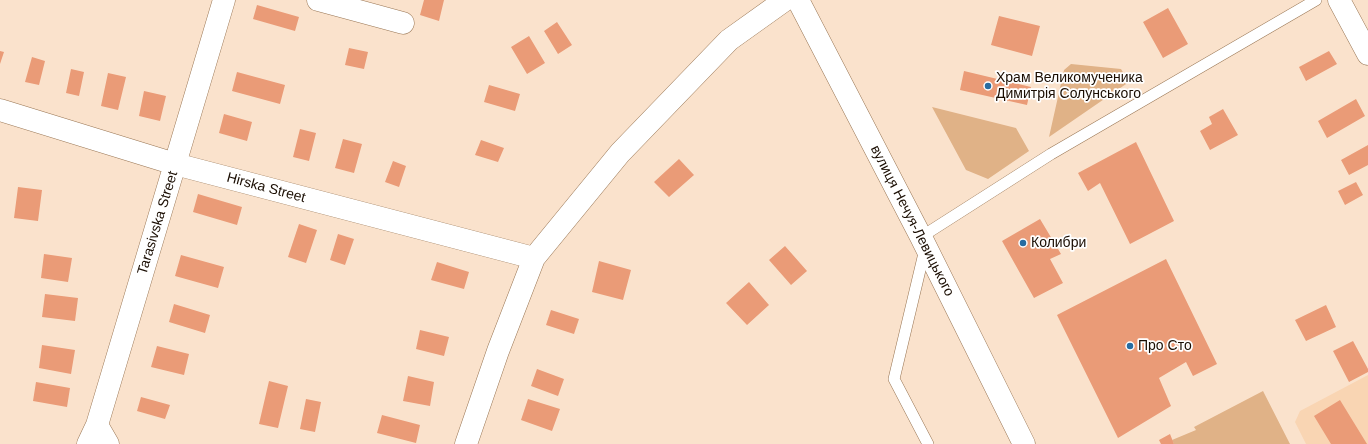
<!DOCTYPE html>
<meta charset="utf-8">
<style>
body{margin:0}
canvas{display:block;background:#fae2cc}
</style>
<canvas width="1368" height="444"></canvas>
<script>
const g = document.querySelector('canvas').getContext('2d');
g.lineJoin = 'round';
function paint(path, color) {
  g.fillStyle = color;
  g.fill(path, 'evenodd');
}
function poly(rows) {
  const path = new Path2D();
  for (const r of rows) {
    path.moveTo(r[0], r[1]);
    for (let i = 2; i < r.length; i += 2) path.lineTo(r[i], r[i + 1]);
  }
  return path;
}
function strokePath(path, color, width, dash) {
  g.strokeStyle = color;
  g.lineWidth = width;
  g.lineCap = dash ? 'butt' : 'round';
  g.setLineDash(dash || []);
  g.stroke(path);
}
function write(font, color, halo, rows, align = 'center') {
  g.font = font + ' Arial,sans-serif';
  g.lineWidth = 3.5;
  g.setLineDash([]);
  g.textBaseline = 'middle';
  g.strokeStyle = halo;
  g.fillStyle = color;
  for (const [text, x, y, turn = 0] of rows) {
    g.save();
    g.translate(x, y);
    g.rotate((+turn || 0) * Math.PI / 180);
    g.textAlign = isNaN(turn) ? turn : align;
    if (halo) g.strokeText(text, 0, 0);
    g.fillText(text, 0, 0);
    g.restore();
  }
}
const built = poly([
 [1368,375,1368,444,1306,444,1295,422,1300,411]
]);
const green = poly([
 [1071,64,1121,69,1129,82,1049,137,1064,70],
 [932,107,1016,128,1029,151,988,179,966,170],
 [1263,391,1290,444,1174,444,1172,440,1196,430,1194,427]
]);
const building = poly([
 [424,0,444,0,439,21,420,15],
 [257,5,299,17,295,31,253,19],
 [1168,8,1188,44,1163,58,1143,22],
 [999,16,1040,26,1032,56,991,45],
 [557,22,572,45,558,54,544,31],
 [529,36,545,63,527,74,511,47],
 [349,48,368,52,364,69,345,65],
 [0,51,4,52,0,64],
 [1329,51,1337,64,1306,81,1299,67],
 [32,57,45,61,39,85,25,82],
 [71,69,84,72,79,96,66,93],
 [964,71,1031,87,1027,105,960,90],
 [237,72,285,85,280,104,232,91],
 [108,73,126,77,118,110,101,106],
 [489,85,520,94,515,111,484,102],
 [144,91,166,96,160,121,139,116],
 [1356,99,1365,116,1327,138,1318,121],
 [1223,109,1238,135,1210,150,1200,131,1212,124,1209,117],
 [224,114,252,122,247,141,219,133],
 [300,129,316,133,309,161,293,157],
 [343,139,362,144,354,173,335,168],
 [481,140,504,148,498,162,475,155],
 [1136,142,1174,221,1130,244,1100,183,1088,191,1078,173],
 [1368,145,1368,165,1349,175,1341,160],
 [679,159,694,175,669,197,654,182],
 [393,161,406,166,399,187,385,182],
 [1356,182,1363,195,1345,205,1338,191],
 [18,187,42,190,38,221,14,218],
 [198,194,242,207,237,225,193,212],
 [1040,219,1061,254,1050,259,1063,283,1034,298,1002,241],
 [299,224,317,230,306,263,288,257],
 [338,234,354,239,345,265,330,260],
 [785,246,807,271,791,285,769,260],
 [44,254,72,258,68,282,41,278],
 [181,255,224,267,218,288,175,276],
 [1166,259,1217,364,1193,376,1186,362,1159,378,1171,406,1118,438,1057,315],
 [599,261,631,270,623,300,592,292],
 [437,262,469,272,464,289,431,280],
 [749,282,769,305,747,325,726,303],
 [45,294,78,298,75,321,42,317],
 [174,304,210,315,205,333,169,322],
 [1326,305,1336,327,1306,341,1295,320],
 [551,310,579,319,574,334,546,325],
 [420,330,449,337,444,356,416,349],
 [1353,341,1368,369,1368,372,1349,382,1333,351],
 [42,345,75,350,71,374,39,368],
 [157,346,189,354,184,375,151,367],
 [537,369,564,379,558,396,531,386],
 [408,376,434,382,430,406,403,401],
 [269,381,288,386,278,428,259,424],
 [36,382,70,388,67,407,33,401],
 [141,397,170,405,165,419,137,411],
 [306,399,321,402,315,432,300,429],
 [528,399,560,409,552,431,521,420],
 [1340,400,1367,444,1331,444,1314,416],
 [382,415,420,425,416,443,377,433],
 [1170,434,1174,444,1161,444,1159,440]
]);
const lane = poly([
 [921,237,1051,154,1316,0],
 [925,249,894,379,928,444]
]);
const street = poly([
 [318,0,403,23],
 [1339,0,1368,54],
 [0,110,175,164,534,258],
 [97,425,108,444],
 [88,444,97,425,224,0],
 [466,444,498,351,534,258,620,153,729,40,785,0]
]);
const primary = poly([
 [798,0,921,237,1024,444]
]);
const markers = [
 [988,86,4,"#276ca1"],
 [1023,243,4,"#276ca1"],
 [1130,346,4,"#276ca1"]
];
const poiNames = [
 ["Храм Великомученика",996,78],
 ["Димитрія Солунського",996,94],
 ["Колибри",1031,243],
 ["Про Сто",1138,346]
];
const streetNames = [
 ["Hirska Street",266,188,15],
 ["вулиця Нечуя-Левицького",912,221,63],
 ["Tarasivska Street",158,223,-73]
];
paint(built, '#f9d5b3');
paint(green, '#e0b287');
paint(building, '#ea9b77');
strokePath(lane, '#997654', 12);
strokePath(street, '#997654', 23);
strokePath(primary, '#997654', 23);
strokePath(lane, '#fff', 11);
strokePath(street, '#fff', 22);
strokePath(primary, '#fff', 22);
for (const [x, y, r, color] of markers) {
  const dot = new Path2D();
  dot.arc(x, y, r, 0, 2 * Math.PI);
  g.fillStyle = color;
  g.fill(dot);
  strokePath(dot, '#fff', 1.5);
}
write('14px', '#1a0d02', '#fff', poiNames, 'left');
write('14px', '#1a0d02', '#fff', streetNames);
</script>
